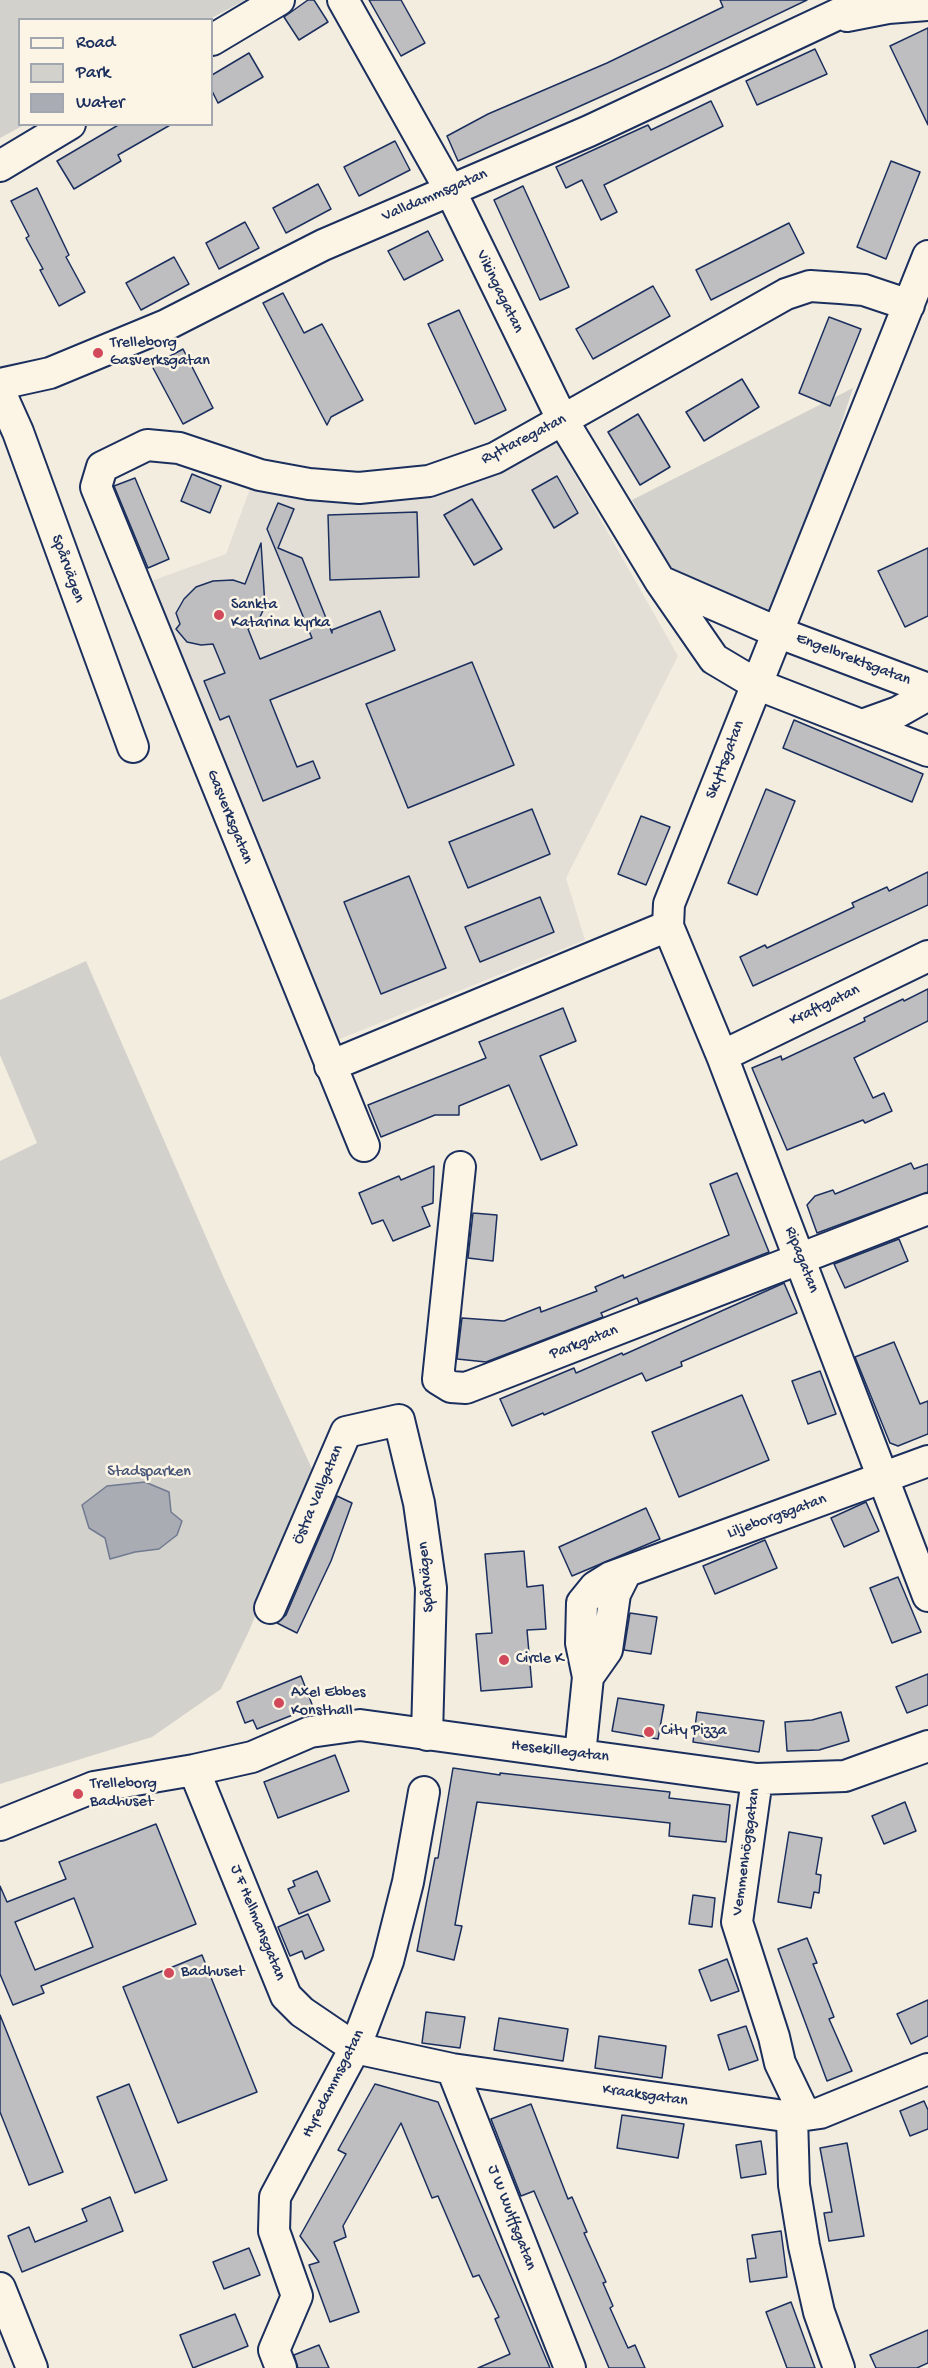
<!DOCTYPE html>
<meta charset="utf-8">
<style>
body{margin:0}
#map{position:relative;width:928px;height:2368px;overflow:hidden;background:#f3ede0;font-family:"Gochi Hand",sans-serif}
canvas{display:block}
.legend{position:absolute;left:18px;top:18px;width:195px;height:108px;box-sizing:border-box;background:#fcf5e5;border:2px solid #a2a6af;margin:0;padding:8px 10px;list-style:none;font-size:18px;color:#1b2f5e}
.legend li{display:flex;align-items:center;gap:12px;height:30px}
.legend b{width:30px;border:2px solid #a2a6af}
</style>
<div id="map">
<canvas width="928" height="2368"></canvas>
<ul class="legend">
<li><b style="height:8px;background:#fcf5e5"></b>Road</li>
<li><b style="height:16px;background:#d3d1cc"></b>Park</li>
<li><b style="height:16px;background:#a9acb3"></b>Water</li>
</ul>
</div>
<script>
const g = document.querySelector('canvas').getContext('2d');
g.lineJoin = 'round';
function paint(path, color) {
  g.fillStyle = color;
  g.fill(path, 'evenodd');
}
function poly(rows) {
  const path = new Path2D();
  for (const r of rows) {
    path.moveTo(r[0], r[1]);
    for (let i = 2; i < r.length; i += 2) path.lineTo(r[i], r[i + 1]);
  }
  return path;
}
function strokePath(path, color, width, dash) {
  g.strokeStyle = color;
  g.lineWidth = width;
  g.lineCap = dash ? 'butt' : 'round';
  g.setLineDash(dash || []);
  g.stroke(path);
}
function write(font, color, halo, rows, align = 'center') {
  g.font = font + ' "Gochi Hand",sans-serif';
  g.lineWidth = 5;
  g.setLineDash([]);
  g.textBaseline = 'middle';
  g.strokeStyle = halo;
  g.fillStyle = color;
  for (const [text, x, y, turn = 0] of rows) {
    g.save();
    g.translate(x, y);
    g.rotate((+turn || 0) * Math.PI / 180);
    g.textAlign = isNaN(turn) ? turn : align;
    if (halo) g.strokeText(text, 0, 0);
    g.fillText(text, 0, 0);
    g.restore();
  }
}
const built = poly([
 [557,443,678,656,566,878,585,940,335,1041,146,583,226,554,251,486,507,463]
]);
const green = poly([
 [0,0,245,0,210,19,20,20,20,124,24,125,0,138],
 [853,388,825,473,769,611,671,572,632,500],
 [86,961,223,1276,313,1471,249,1631,221,1689,152,1737,0,1784,0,1161,37,1143,0,1055,0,1000]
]);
const water = poly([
 [145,1482,169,1492,171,1512,182,1521,177,1535,159,1549,135,1552,110,1559,105,1538,89,1528,82,1505,107,1486,145,1482]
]);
const building = poly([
 [308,0,314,0,328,22,299,40,284,17,308,0],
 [369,0,401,0,425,43,401,56,369,0],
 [720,0,807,0,667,67,458,161,447,136,488,114,607,63,723,7,720,0],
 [928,28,928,125,890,46,928,28],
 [815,49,827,74,757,105,746,81,815,49],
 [249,53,263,77,218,103,212,91,212,75,249,53],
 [711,101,723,126,604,185,617,212,601,220,582,180,566,188,556,167,648,125,651,130,711,101],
 [120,124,172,124,118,155,121,161,74,189,57,161,120,124],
 [395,141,410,170,359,196,344,167,395,141],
 [891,161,920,172,886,259,857,247,891,161],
 [318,184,331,209,286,233,273,208,318,184],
 [523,186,569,287,540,300,494,200,523,186],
 [37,188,69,255,66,257,85,292,59,306,40,270,43,269,26,238,29,236,11,201,37,188],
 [245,222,259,248,219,269,206,243,245,222],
 [789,223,804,253,711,300,696,270,789,223],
 [428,231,443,260,404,280,388,251,428,231],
 [174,257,189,284,141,310,126,283,174,257],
 [653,286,670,316,593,359,576,329,653,286],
 [283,293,304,333,322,324,363,400,331,417,327,425,263,303,283,293],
 [459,310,506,410,475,424,428,324,459,310],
 [829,317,861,329,830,406,799,393,829,317],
 [183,349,213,408,183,424,152,366,183,349],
 [742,379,759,407,704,441,686,412,742,379],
 [638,414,670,467,640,485,608,432,638,414],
 [192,474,221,486,210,513,181,501,192,474],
 [557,476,578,513,554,528,532,490,557,476],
 [135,478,169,559,148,568,114,486,135,478],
 [472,499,502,549,474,565,444,515,472,499],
 [278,503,294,509,278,548,302,558,332,633,332,630,380,611,395,650,270,700,297,767,313,761,320,778,263,801,229,716,220,720,204,681,225,673,213,644,201,645,187,642,176,629,180,624,176,613,184,599,196,587,213,581,233,580,245,584,261,543,265,606,260,617,248,629,260,659,312,638,267,529,278,503],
 [417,512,419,577,330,580,328,515,417,512],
 [928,548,928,616,905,627,878,571,928,548],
 [472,662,514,765,408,808,366,704,472,662],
 [794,720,923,774,912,802,783,748,794,720],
 [766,789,795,801,757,895,728,883,766,789],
 [532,809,550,854,468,888,449,842,532,809],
 [641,816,670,827,646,885,618,874,641,816],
 [928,872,928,905,753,986,740,957,765,945,767,948,854,907,852,903,887,887,889,891,928,872],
 [409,876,446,968,381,994,344,902,409,876],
 [540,897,554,932,480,962,465,927,540,897],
 [928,989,928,1021,854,1058,873,1098,884,1093,892,1111,865,1123,863,1120,787,1150,752,1068,781,1056,782,1060,865,1021,864,1018,903,999,904,1001,928,989],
 [563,1008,576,1041,540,1056,577,1145,541,1160,509,1085,459,1106,459,1115,435,1115,381,1137,368,1105,486,1058,479,1042,563,1008],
 [911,1163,914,1169,928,1164,928,1192,817,1233,807,1205,815,1196,833,1190,835,1194,911,1163],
 [434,1166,433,1203,422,1207,430,1226,393,1241,383,1220,372,1224,359,1193,399,1176,401,1180,434,1166],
 [737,1173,769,1252,639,1303,637,1298,601,1313,603,1317,486,1362,457,1359,462,1318,504,1321,540,1307,541,1312,597,1291,595,1287,623,1275,624,1278,729,1235,710,1184,737,1173],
 [473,1213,497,1215,493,1261,468,1258,473,1213],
 [899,1239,908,1261,845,1288,834,1264,899,1239],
 [784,1283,797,1313,681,1362,682,1366,646,1381,642,1373,544,1415,543,1413,512,1426,500,1399,574,1368,576,1373,622,1353,623,1355,784,1283],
 [894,1342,920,1404,928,1401,928,1434,898,1446,890,1443,855,1357,894,1342],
 [820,1371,836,1414,808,1424,792,1381,820,1371],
 [742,1395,769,1460,679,1497,652,1432,742,1395],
 [337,1496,352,1503,331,1561,297,1633,277,1623,286,1615,337,1496],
 [866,1502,879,1531,844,1547,831,1518,866,1502],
 [646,1508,660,1539,572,1576,559,1547,646,1508],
 [765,1540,777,1568,715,1594,703,1566,765,1540],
 [524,1551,527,1587,543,1585,546,1629,527,1630,532,1687,481,1691,476,1634,492,1633,485,1554,524,1551],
 [898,1577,921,1632,892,1643,870,1588,898,1577],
 [630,1613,657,1617,651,1654,624,1650,630,1613],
 [928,1674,928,1705,907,1713,896,1687,928,1674],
 [301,1676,313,1707,257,1729,253,1720,245,1723,237,1702,301,1676],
 [618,1698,664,1705,658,1739,612,1731,618,1698],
 [697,1712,764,1721,759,1752,693,1742,697,1712],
 [841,1712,849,1741,819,1750,787,1751,785,1722,812,1720,841,1712],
 [335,1755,349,1791,278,1818,264,1782,335,1755],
 [453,1768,500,1775,500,1773,670,1792,669,1798,730,1805,726,1842,669,1836,670,1823,477,1802,455,1925,462,1926,454,1960,417,1951,435,1858,438,1858,453,1768],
 [905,1802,916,1831,884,1844,872,1816,905,1802],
 [156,1824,196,1924,41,1986,44,1993,13,2005,0,1974,0,1886,7,1902,66,1879,59,1862,156,1824],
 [74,1898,93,1947,35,1970,15,1922,74,1898],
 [789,1832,822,1838,816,1874,821,1875,819,1893,814,1892,811,1908,778,1902,789,1832],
 [317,1871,330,1901,299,1914,288,1889,295,1886,293,1881,317,1871],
 [693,1895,715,1898,712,1927,689,1924,693,1895],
 [308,1914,324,1950,305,1959,302,1951,290,1956,278,1927,308,1914],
 [807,1938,817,1963,813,1964,834,2017,829,2019,852,2071,827,2081,778,1949,807,1938],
 [202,1955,257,2092,178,2123,123,1987,202,1955],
 [727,1959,739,1991,711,2001,699,1970,727,1959],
 [928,2000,928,2036,911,2044,897,2014,928,2000],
 [426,2012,465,2017,460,2048,422,2043,426,2012],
 [0,2015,63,2172,29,2185,0,2112,0,2015],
 [499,2018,568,2029,563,2061,494,2050,499,2018],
 [746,2026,758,2060,729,2070,718,2035,746,2026],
 [599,2036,666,2046,662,2078,595,2068,599,2036],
 [129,2084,167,2180,135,2193,97,2097,129,2084],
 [375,2084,438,2102,550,2368,478,2368,510,2354,495,2319,499,2317,479,2275,473,2277,438,2196,432,2198,401,2123,343,2226,346,2237,334,2242,359,2312,330,2322,309,2265,319,2262,300,2236,346,2154,338,2150,375,2084],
 [924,2101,928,2110,928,2129,910,2136,900,2111,924,2101],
 [531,2104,568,2199,572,2197,587,2232,584,2233,606,2282,603,2283,613,2306,610,2308,628,2348,635,2345,645,2368,609,2368,534,2191,521,2196,491,2119,531,2104],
 [622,2115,684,2124,678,2158,617,2148,622,2115],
 [761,2141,766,2174,741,2178,736,2145,761,2141],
 [847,2143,864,2236,829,2241,824,2213,832,2212,820,2148,847,2143],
 [110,2197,123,2231,22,2272,8,2236,29,2227,35,2242,87,2221,82,2209,110,2197],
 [781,2231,787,2277,750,2282,747,2259,756,2258,752,2235,781,2231],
 [249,2248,260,2275,224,2289,213,2262,249,2248],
 [791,2302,815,2368,787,2368,766,2312,791,2302],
 [235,2314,248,2346,193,2368,180,2335,235,2314],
 [928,2330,928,2363,917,2368,876,2368,870,2355,928,2330],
 [319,2345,329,2368,298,2368,294,2355,319,2345]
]);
const minor = poly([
 [343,0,450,190,563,421,660,581,714,659,756,684,928,751],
 [847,16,888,8,928,5],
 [212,40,279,0],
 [0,166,70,124],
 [0,384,50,373,166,325,323,245,589,131,868,0],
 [0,392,18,432,133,747],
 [660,581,777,632,928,689],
 [862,725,898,712,928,695],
 [668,926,722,1056,928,1596],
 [722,1056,928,956],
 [330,1066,668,926,669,904,928,256],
 [364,1146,96,487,102,467,147,445,179,448,260,475,309,484,359,488,429,481,495,458,786,294,810,286,840,288,864,290,909,305],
 [460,1167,438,1379,451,1387,466,1388,928,1209],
 [270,1608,346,1432,399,1420,419,1503,431,1588,427,1735],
 [588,1677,607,1650,615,1594,626,1572],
 [580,1755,588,1677,581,1643,582,1603,595,1587,611,1577,928,1461],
 [194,1770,286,1996,302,2012,355,2048,452,2069,792,2117,820,2113,928,2069],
 [757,1779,737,1922,774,2037,780,2063,805,2115],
 [0,1825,94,1787,194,1770,252,1757,310,1732,360,1725,757,1779,845,1776,928,1746],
 [452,2069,570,2368],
 [792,2117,794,2185,804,2246,819,2312,839,2368],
 [0,2288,32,2368],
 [281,2368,274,2350,297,2296,274,2231,275,2197,355,2048,388,1961,408,1882,424,1792]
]);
const markers = [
 [98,353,6,"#d1495b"],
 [219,615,6,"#d1495b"],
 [504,1660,6,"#d1495b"],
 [279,1703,6,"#d1495b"],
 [649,1732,6,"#d1495b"],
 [78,1794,6,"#d1495b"],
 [169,1973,6,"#d1495b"]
];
const streetNames = [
 ["Valldammsgatan",435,196,-23],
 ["Vikingagatan",499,292,64],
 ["Ryttaregatan",524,440,-27],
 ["Spårvägen",67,569,70],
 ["Engelbrektsgatan",853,660,21],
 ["Skyttsgatan",726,760,-69],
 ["Gasverksgatan",229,817,68],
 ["Kraftgatan",825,1006,-26],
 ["Ripagatan",801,1260,69],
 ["Parkgatan",584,1343,-21],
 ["Östra Vallgatan",319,1495,-67],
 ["Liljeborgsgatan",777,1517,-20],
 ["Spårvägen",427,1577,-95],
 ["Hesekillegatan",560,1752,7],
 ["Vemmenhögsgatan",747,1852,-82],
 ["J F Hellmansgatan",257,1923,68],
 ["Hyredammsgatan",334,2084,-63],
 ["Kraaksgatan",645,2096,8],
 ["J W Wulffsgatan",511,2218,69]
];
const poiNames = [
 ["Trelleborg",110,344],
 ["Gasverksgatan",110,362],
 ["Sankta",231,606],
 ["Katarina kyrka",231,624],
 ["Circle K",516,1660],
 ["Axel Ebbes",291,1694],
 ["Konsthall",291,1712],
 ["City Pizza",661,1732],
 ["Trelleborg",90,1785],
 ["Badhuset",90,1803],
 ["Badhuset",181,1973]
];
const parkNames = [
 ["Stadsparken",149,1473]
];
paint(built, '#e3dfd6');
paint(green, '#d3d1cc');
paint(water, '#a9acb3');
strokePath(water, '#707a91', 1.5);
paint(building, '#bebec0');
strokePath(building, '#1b2f5e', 1.5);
strokePath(minor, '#1b2f5e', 34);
strokePath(minor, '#fcf5e5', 30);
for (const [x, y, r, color] of markers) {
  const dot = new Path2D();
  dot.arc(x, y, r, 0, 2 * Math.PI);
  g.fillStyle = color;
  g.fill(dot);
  strokePath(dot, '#fcf5e5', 2);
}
write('16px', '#1b2f5e', '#fcf5e5', streetNames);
write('16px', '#1b2f5e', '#fcf5e5', poiNames, 'left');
write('16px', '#49587a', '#fcf5e5', parkNames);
</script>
